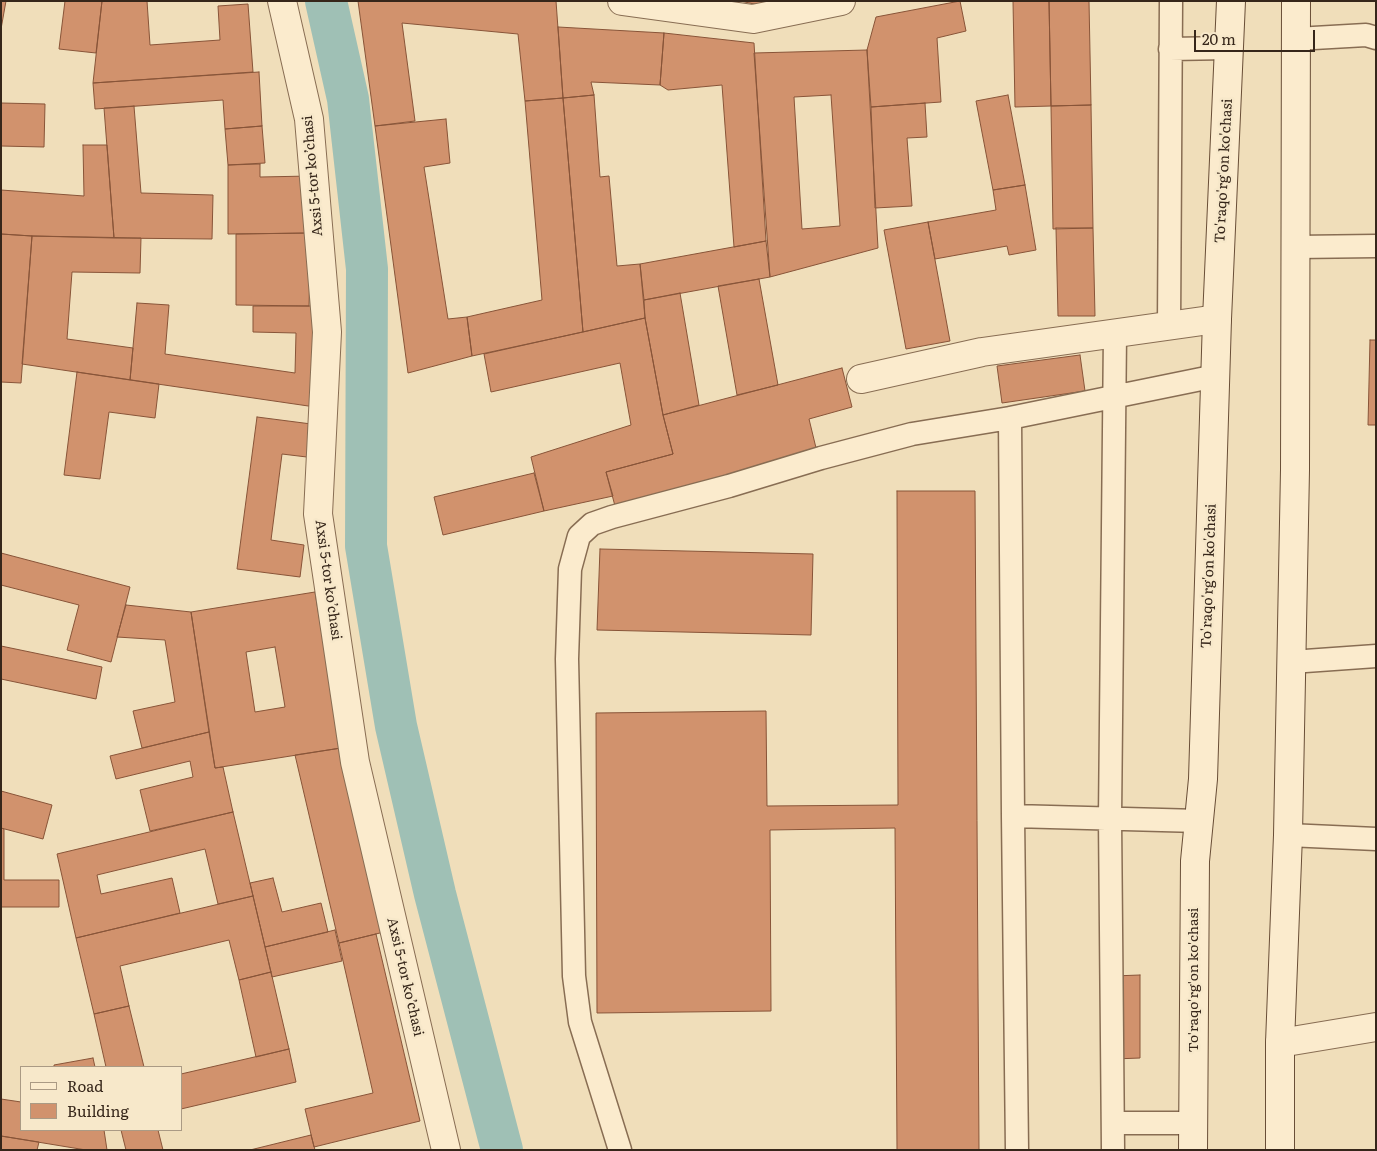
<!DOCTYPE html>
<meta charset="utf-8">
<style>
body{margin:0}
#map{position:relative;width:1377px;height:1151px;overflow:hidden;background:#f0deba;font-family:Literata,serif}
canvas{display:block}
.frame{position:absolute;inset:0;border:2px solid #36261a;pointer-events:none}
.legend{position:absolute;left:20px;top:1066px;width:162px;height:65px;box-sizing:border-box;background:#f7e8ca;border:1px solid #aa9a84;margin:0;padding:6px 9px;list-style:none;font-size:15px;color:#36261a}
.legend li{display:flex;align-items:center;gap:10px;height:25px}
.legend b{width:25px;border:1px solid #aa9a84}
.scale{position:absolute;left:1194px;top:30px;width:121px;height:22px;box-sizing:border-box;border:2px solid #36261a;border-top:0;padding-left:6px;font-size:15px;line-height:18px;white-space:nowrap;color:#36261a;-webkit-text-stroke:4px #f7e8ca;paint-order:stroke}
</style>
<div id="map">
<canvas width="1377" height="1151"></canvas>
<div class="frame"></div>
<ul class="legend">
<li><b style="height:6px;background:#fbebcd"></b>Road</li>
<li><b style="height:14px;background:#d1926d"></b>Building</li>
</ul>
<div class="scale">20 m</div>
</div>
<script>
const g = document.querySelector('canvas').getContext('2d');
g.lineJoin = 'round';
function poly(rows) {
  const path = new Path2D();
  for (const r of rows) {
    path.moveTo(r[0], r[1]);
    for (let i = 2; i < r.length; i += 2) path.lineTo(r[i], r[i + 1]);
  }
  return path;
}
function strokePath(path, color, width, dash) {
  g.strokeStyle = color;
  g.lineWidth = width;
  g.lineCap = dash ? 'butt' : 'round';
  g.setLineDash(dash || []);
  g.stroke(path);
}
function paint(path, color) {
  g.fillStyle = color;
  g.fill(path, 'evenodd');
}
function write(font, color, halo, rows, align = 'center') {
  g.font = font + ' Literata,serif';
  g.lineWidth = 5;
  g.setLineDash([]);
  g.textBaseline = 'middle';
  g.strokeStyle = halo;
  g.fillStyle = color;
  for (const [text, x, y, turn = 0] of rows) {
    g.save();
    g.translate(x, y);
    g.rotate((+turn || 0) * Math.PI / 180);
    g.textAlign = isNaN(turn) ? turn : align;
    if (halo) g.strokeText(text, 0, 0);
    g.fillText(text, 0, 0);
    g.restore();
  }
}
const canal = poly([
 [326,1,348,99,367,269,366,546,396,726,435,894,502,1150]
]);
const building = poly([
 [1,1,6,1,1,29,1,1],
 [65,1,102,1,96,53,59,49,65,1],
 [102,1,147,1,150,45,220,40,218,6,248,4,253,72,93,83,102,1],
 [358,1,556,1,563,98,525,101,518,34,402,23,415,121,375,126,358,1],
 [740,1,777,1,778,9,740,1],
 [960,1,966,31,937,38,941,102,871,107,867,50,876,17,960,1],
 [1013,1,1049,1,1051,106,1015,107,1013,1],
 [1049,1,1089,1,1091,105,1051,106,1049,1],
 [558,27,664,33,660,85,591,82,594,95,563,98,558,27],
 [664,33,754,43,766,241,734,247,722,85,668,90,660,85,664,33],
 [867,50,878,248,770,277,754,53,867,50],
 [831,95,840,226,802,229,794,97,831,95],
 [259,72,262,126,225,129,223,100,95,109,93,83,259,72],
 [594,95,600,177,609,176,617,266,640,264,645,318,583,332,563,98,594,95],
 [1008,95,1025,185,993,190,976,101,1008,95],
 [563,98,583,332,472,356,467,317,542,300,525,101,563,98],
 [1,103,45,104,44,147,1,146,1,103],
 [925,103,927,137,907,138,912,206,875,208,871,107,925,103],
 [1091,105,1093,228,1053,229,1051,106,1091,105],
 [134,106,141,193,213,195,212,239,114,238,104,108,134,106],
 [446,119,450,163,424,167,448,319,467,317,472,356,408,373,375,126,446,119],
 [262,126,265,163,228,165,225,129,262,126],
 [83,145,107,145,114,238,32,236,1,234,1,190,84,196,83,145],
 [260,164,260,177,310,176,311,233,228,234,228,165,260,164],
 [1025,185,1036,250,1009,255,1007,246,935,259,928,222,996,210,993,190,1025,185],
 [928,222,950,341,906,349,884,230,928,222],
 [1056,228,1093,228,1095,316,1058,316,1056,228],
 [311,233,309,306,236,305,236,234,311,233],
 [1,234,32,236,21,383,1,382,1,234],
 [32,236,141,238,140,273,72,272,67,339,133,348,130,380,22,364,32,236],
 [766,241,770,277,644,300,640,264,766,241],
 [759,279,778,385,737,395,718,286,759,279],
 [680,293,699,405,663,415,645,318,644,300,680,293],
 [137,303,169,305,165,354,295,373,296,333,253,332,253,306,323,306,322,408,130,380,137,303],
 [645,318,663,415,673,454,606,472,613,496,544,511,531,457,631,425,620,363,491,392,484,354,645,318],
 [1370,340,1376,340,1376,425,1368,425,1370,340],
 [1080,355,1085,391,1002,403,997,366,1080,355],
 [842,368,852,407,809,419,817,452,615,506,606,472,673,454,663,415,842,368],
 [77,372,159,384,155,418,109,412,100,479,64,475,77,372],
 [257,417,319,425,315,458,282,454,271,540,304,545,300,577,237,569,257,417],
 [534,473,544,511,443,535,434,497,534,473],
 [897,491,975,491,979,1150,897,1150,895,828,770,830,771,1011,597,1013,596,713,766,711,767,806,898,805,897,491],
 [600,549,813,554,811,635,597,630,600,549],
 [1,553,130,587,111,662,67,650,79,605,1,585,1,553],
 [315,592,341,748,215,768,191,612,315,592],
 [275,647,285,707,255,712,246,652,275,647],
 [126,605,191,612,209,732,142,748,133,711,175,702,165,640,117,637,126,605],
 [1,646,102,667,96,699,1,679,1,646],
 [209,732,215,768,223,767,233,812,150,831,140,790,193,777,190,761,116,779,110,756,209,732],
 [341,748,384,932,339,943,295,755,341,748],
 [1,791,52,805,43,839,1,828,1,791],
 [233,812,253,896,218,904,205,849,97,875,101,894,172,878,180,913,76,938,57,854,233,812],
 [1,828,4,829,4,880,59,880,59,907,1,907,1,828],
 [273,878,282,912,321,903,328,932,265,947,250,883,273,878],
 [253,896,271,972,239,980,229,940,120,966,129,1006,94,1014,76,938,253,896],
 [335,930,342,961,272,977,265,947,335,930],
 [376,934,420,1121,314,1147,305,1109,373,1093,339,943,376,934],
 [271,972,289,1049,256,1057,239,980,271,972],
 [1140,975,1140,1058,1114,1059,1113,976,1140,975],
 [129,1006,144,1067,106,1067,94,1014,129,1006],
 [289,1049,296,1082,181,1109,181,1074,289,1049],
 [93,1058,95,1067,54,1067,54,1065,93,1058],
 [1,1099,21,1102,21,1130,104,1130,107,1150,86,1150,1,1136,1,1099],
 [121,1130,158,1130,163,1150,126,1150,121,1130],
 [311,1135,315,1150,250,1150,311,1135],
 [1,1136,39,1142,37,1150,1,1150,1,1136]
]);
const service = poly([
 [1296,39,1366,35,1376,38],
 [1170,49,1229,48],
 [1296,247,1376,246],
 [1169,326,1171,1],
 [1291,662,1376,656],
 [1013,816,1017,1150],
 [1199,821,1013,816,1010,418,1216,376],
 [1288,835,1376,839],
 [1113,1123,1194,1123],
 [620,1150,580,1022,574,976,567,659,570,569,579,536,592,524,612,517,729,486,821,458,912,434,1010,418],
 [1113,1150,1110,818,1115,334]
]);
const minor = poly([
 [282,1,309,119,327,332,318,514,355,762,446,1150],
 [622,1,753,19,841,1],
 [861,379,982,352,1217,319],
 [1280,1043,1376,1027]
]);
const secondary = poly([
 [1193,1150,1195,861,1203,779,1217,319,1231,1],
 [1280,1150,1280,1043,1288,835,1295,470,1296,1]
]);
const streetNames = [
 ["To'raqo'rg'on ko'chasi",1224,171,-87],
 ["Аxsi 5-tor koʼchasi",313,176,-95],
 ["To'raqo'rg'on ko'chasi",1209,576,-88],
 ["Аxsi 5-tor koʼchasi",328,580,82],
 ["Аxsi 5-tor koʼchasi",405,977,77],
 ["To'raqo'rg'on ko'chasi",1194,980,-90]
];
strokePath(canal, '#9fc0b5', 42);
paint(building, '#d1926d');
strokePath(building, '#885438', 1);
strokePath(service, '#886d53', 25);
strokePath(minor, '#886d53', 30);
strokePath(secondary, '#694e37', 30);
strokePath(service, '#fbebcd', 22);
strokePath(minor, '#fbebcd', 28);
strokePath(secondary, '#fbebcd', 28);
write('14px', '#36261a', '#f7e8ca', streetNames);
</script>
